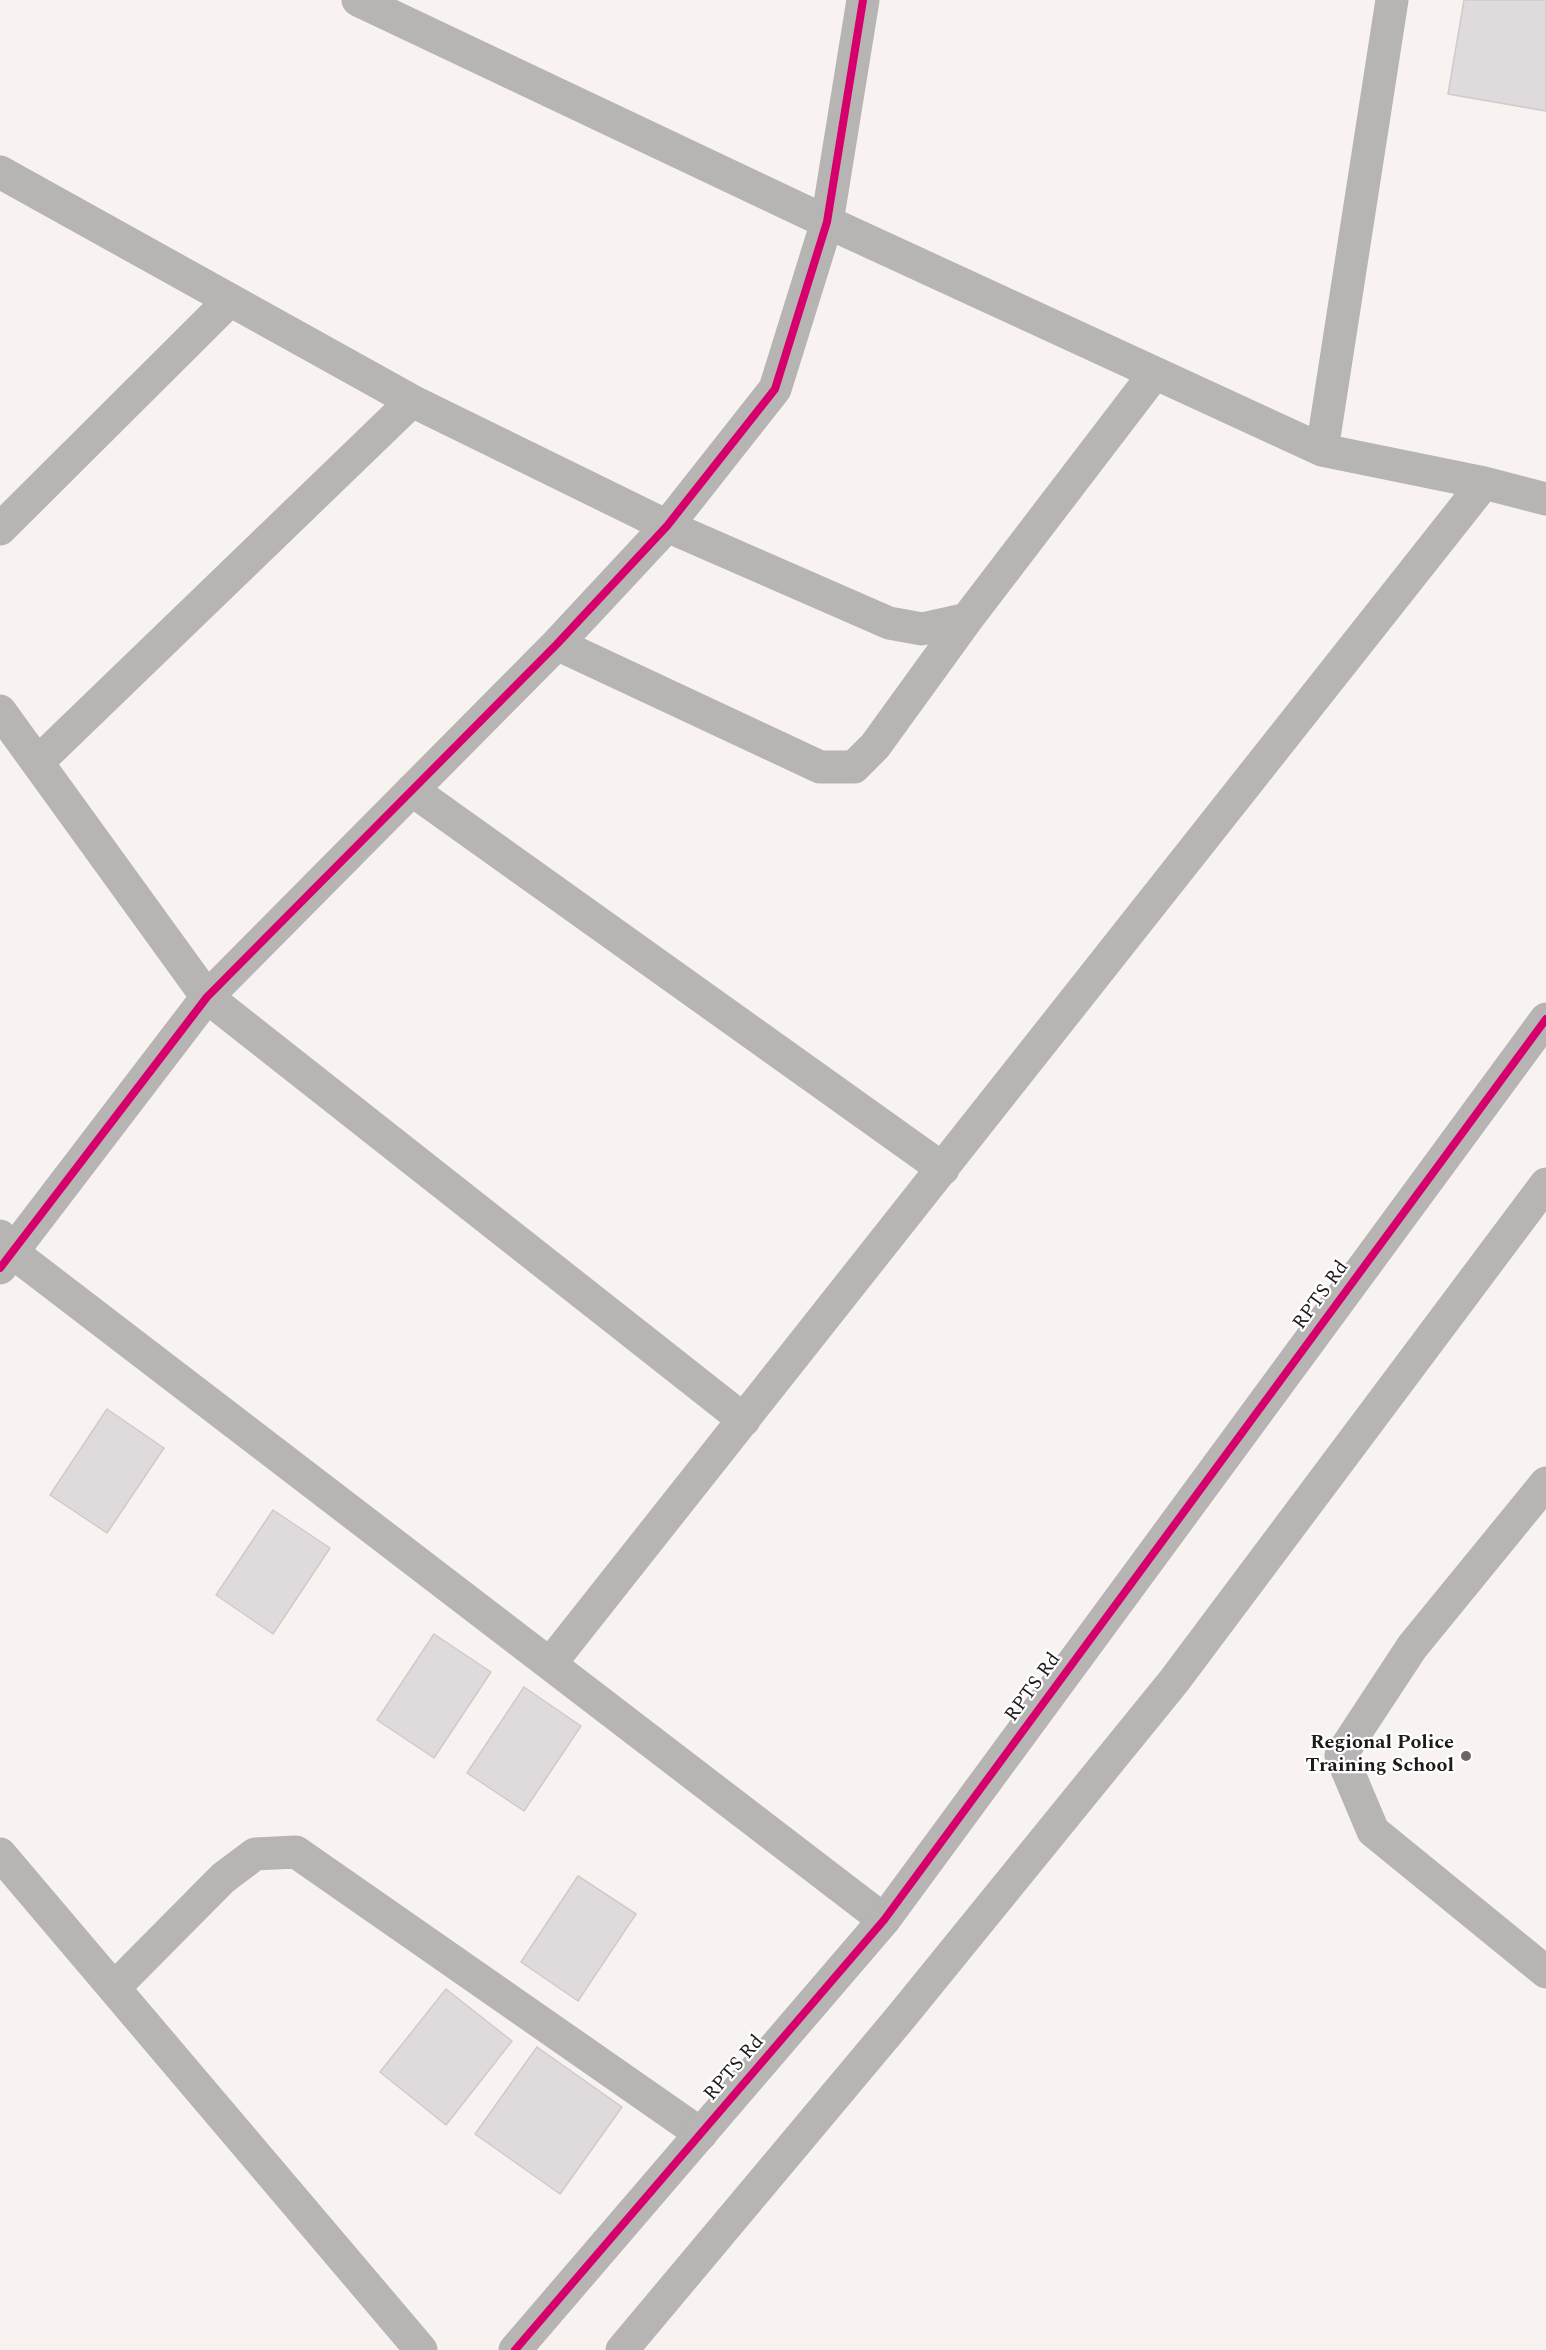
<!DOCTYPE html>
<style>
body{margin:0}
canvas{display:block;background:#f8f3f1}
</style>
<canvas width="1546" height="2350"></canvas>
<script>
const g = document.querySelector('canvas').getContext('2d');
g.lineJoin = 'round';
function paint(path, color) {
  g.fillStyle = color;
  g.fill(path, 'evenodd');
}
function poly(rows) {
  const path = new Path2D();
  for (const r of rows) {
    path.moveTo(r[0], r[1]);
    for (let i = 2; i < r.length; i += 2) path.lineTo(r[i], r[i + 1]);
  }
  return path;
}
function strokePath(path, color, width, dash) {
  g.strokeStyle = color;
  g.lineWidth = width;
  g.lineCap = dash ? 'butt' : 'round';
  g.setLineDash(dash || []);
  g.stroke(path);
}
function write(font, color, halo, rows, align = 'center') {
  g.font = font + ' Spectral,serif';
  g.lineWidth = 4.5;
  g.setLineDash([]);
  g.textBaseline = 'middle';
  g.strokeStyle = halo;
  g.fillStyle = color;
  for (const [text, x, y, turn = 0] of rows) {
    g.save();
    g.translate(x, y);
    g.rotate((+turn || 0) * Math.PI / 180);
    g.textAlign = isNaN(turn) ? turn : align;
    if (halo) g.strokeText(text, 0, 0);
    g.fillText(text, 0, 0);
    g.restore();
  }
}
const building = poly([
 [1464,0,1546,0,1546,111,1448,94,1464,0],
 [107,1409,164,1448,107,1533,50,1495,107,1409],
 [273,1510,330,1548,273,1634,216,1595,273,1510],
 [434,1634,491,1672,434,1758,377,1720,434,1634],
 [524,1687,581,1726,524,1811,467,1773,524,1687],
 [578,1876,636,1914,578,2001,521,1962,578,1876],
 [446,1989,512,2041,446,2125,380,2072,446,1989],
 [537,2047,622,2107,560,2194,475,2134,537,2047]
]);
const minor = poly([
 [358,0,827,222,1322,450,1484,483,1546,499],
 [0,172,412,401,667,526,889,623,922,629,967,619],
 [1322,450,1392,0],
 [0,529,230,300],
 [557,644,820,767,854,767,875,746,967,619,1155,373],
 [0,711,207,997,744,1420],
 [38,762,412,401],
 [412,790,943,1169],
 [0,1236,12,1252,884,1920],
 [0,1268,207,997,557,644,667,526,775,389,827,222,863,0],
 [1546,1483,1412,1647,1341,1755,1373,1831,1546,1972],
 [550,1664,1484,483],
 [0,1854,421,2350],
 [114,1988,223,1878,255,1854,296,1852,701,2134]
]);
const tertiary = poly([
 [515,2350,884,1920,1546,1019],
 [622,2350,901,2017,1174,1681,1546,1184]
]);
const cycleway = poly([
 [0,1268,207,997,557,644,667,526,775,389,827,222,863,0],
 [515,2350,884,1920,1546,1019]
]);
const markers = [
 [1466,1756,6,"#6a6765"]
];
const streetNames = [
 ["RPTS Rd",1322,1296,-54],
 ["RPTS Rd",1034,1688,-54],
 ["RPTS Rd",735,2069,-49]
];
const poiNames = [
 ["Regional Police",1454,1744],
 ["Training School",1454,1767]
];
paint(building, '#dfdbdc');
strokePath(building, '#cfcbcc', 1.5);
strokePath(minor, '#b7b4b4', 33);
strokePath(tertiary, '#b7b4b4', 33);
strokePath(cycleway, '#d6006c', 8);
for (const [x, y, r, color] of markers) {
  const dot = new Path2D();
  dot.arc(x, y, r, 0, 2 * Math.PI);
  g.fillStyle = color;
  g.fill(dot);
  strokePath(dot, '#fff', 2);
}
write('20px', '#1e1b1a', '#fff', streetNames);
write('bold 20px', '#1e1b1a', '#fff', poiNames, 'right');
</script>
